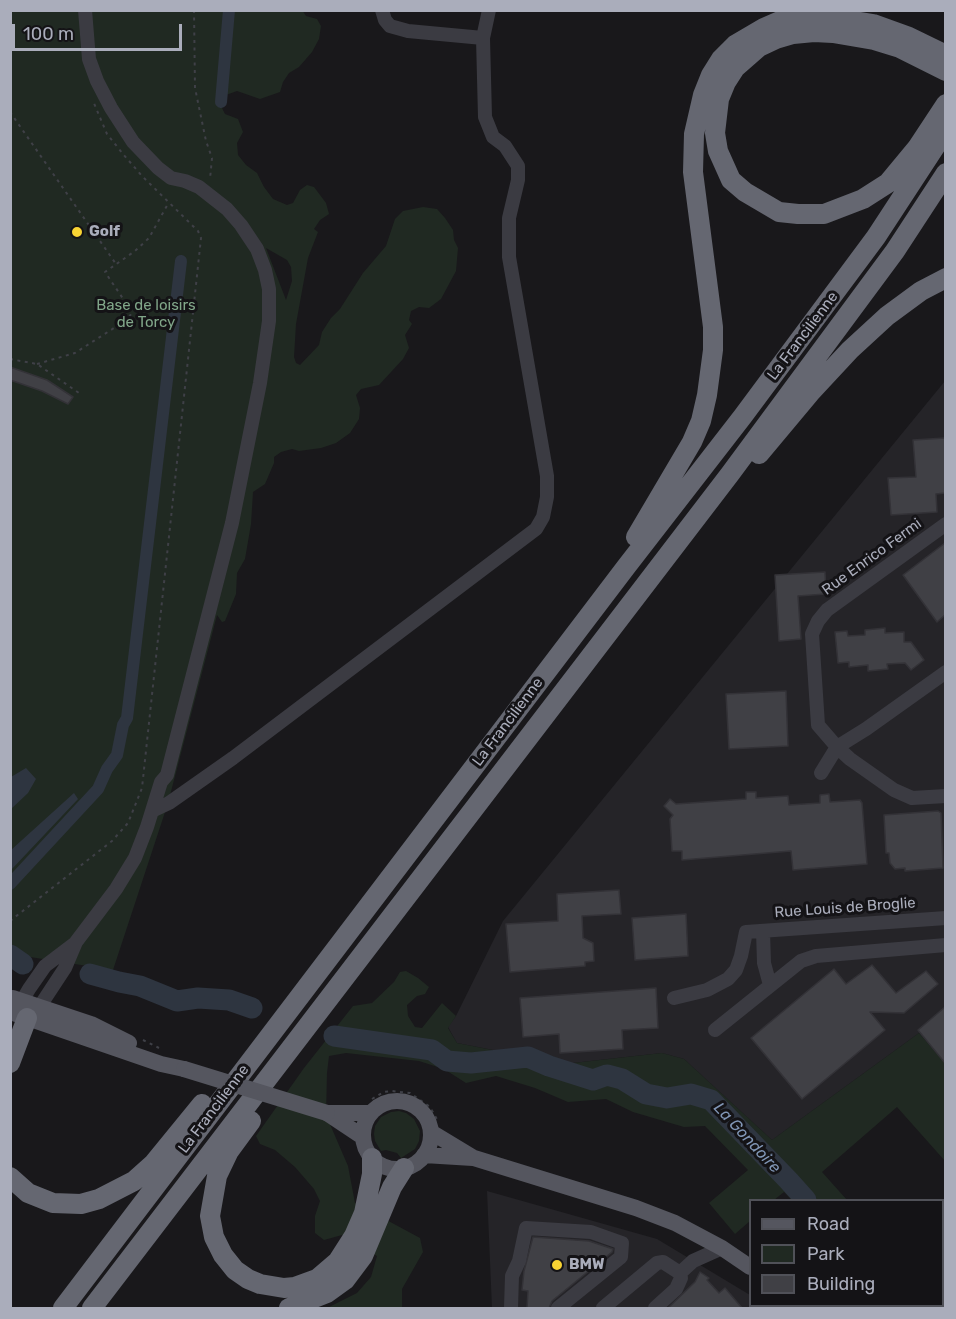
<!DOCTYPE html>
<style>
body{margin:0}
#map{position:relative;width:956px;height:1319px;overflow:hidden;background:#19181b;font-family:Rubik,sans-serif}
canvas{display:block}
.frame{position:absolute;inset:0;border:12px solid #aaadbb;pointer-events:none}
.legend{position:absolute;left:749px;top:1199px;width:195px;height:108px;box-sizing:border-box;background:#141316;border:2px solid #505158;margin:0;padding:8px 10px;list-style:none;font-size:18px;color:#aaadbb}
.legend li{display:flex;align-items:center;gap:12px;height:30px}
.legend b{width:30px;border:2px solid #505158}
.scale{position:absolute;left:12px;top:24px;width:170px;height:27px;box-sizing:border-box;border:3px solid #aaadbb;border-top:0;padding-left:8px;font-size:18px;line-height:21px;white-space:nowrap;color:#aaadbb;-webkit-text-stroke:4px #141316;paint-order:stroke}
</style>
<div id="map">
<canvas width="956" height="1319"></canvas>
<div class="frame"></div>
<ul class="legend">
<li><b style="height:8px;background:#55565f"></b>Road</li>
<li><b style="height:16px;background:#202922"></b>Park</li>
<li><b style="height:16px;background:#404045"></b>Building</li>
</ul>
<div class="scale">100 m</div>
</div>
<script>
const g = document.querySelector('canvas').getContext('2d');
g.lineJoin = 'round';
function paint(path, color) {
  g.fillStyle = color;
  g.fill(path, 'evenodd');
}
function poly(rows) {
  const path = new Path2D();
  for (const r of rows) {
    if (r.length === 3) {
      path.moveTo(r[0] + r[2], r[1]);
      path.arc(r[0], r[1], r[2], 0, 2 * Math.PI);
      continue;
    }
    path.moveTo(r[0], r[1]);
    for (let i = 2; i < r.length; i += 2) path.lineTo(r[i], r[i + 1]);
  }
  return path;
}
function strokePath(path, color, width, dash) {
  g.strokeStyle = color;
  g.lineWidth = width;
  g.lineCap = dash ? 'butt' : 'round';
  g.setLineDash(dash || []);
  g.stroke(path);
}
function write(font, color, halo, rows, align = 'center') {
  g.font = font + ' Rubik,sans-serif';
  g.lineWidth = 6;
  g.setLineDash([]);
  g.textBaseline = 'middle';
  g.strokeStyle = halo;
  g.fillStyle = color;
  for (const [text, x, y, turn = 0] of rows) {
    g.save();
    g.translate(x, y);
    g.rotate((+turn || 0) * Math.PI / 180);
    g.textAlign = isNaN(turn) ? turn : align;
    if (halo) g.strokeText(text, 0, 0);
    g.fillText(text, 0, 0);
    g.restore();
  }
}
const built = poly([
 [945,381,945,1063,919,1033,772,1140,684,1059,662,1053,564,1064,457,1043,448,1027,456,1016,503,921],
 [487,1191,657,1239,750,1295,750,1306,767,1306,771,1308,492,1308]
]);
const green = poly([
 [302,10,306,16,317,19,321,26,319,39,312,52,299,67,289,73,283,82,280,92,260,99,237,91,226,95,222,108,225,114,238,119,243,132,237,143,238,155,246,165,257,173,264,187,273,199,287,205,293,203,300,190,307,185,314,187,326,203,329,214,320,220,314,229,318,232,308,258,296,324,294,357,296,363,300,365,319,345,322,332,331,318,340,309,363,273,386,246,395,219,403,211,423,207,437,209,445,218,453,230,454,240,458,248,456,271,441,299,429,308,419,307,411,311,409,320,412,324,405,335,409,348,403,359,379,385,361,389,356,395,360,408,359,419,350,433,336,443,321,448,299,451,292,449,281,452,274,457,274,463,265,484,253,492,251,524,245,559,237,573,236,594,225,621,222,622,217,615,168,803,113,970,11,954,10,11],
 [266,248,287,260,291,267,292,281,286,300],
 [406,971,418,978,429,987,425,994,417,996,407,1005,408,1016,415,1027,422,1028,442,1003,456,1016,448,1028,457,1043,564,1064,662,1053,684,1059,772,1140,919,1033,945,1063,945,1161,897,1107,822,1172,847,1200,792,1200,784,1192,774,1200,750,1200,750,1221,735,1234,709,1203,748,1170,705,1126,684,1127,633,1112,606,1099,568,1102,535,1088,496,1076,466,1083,444,1069,419,1061,346,1053,329,1056,327,1073,326,1115,348,1166,355,1203,420,1238,423,1252,402,1289,402,1308,327,1308,357,1293,371,1277,377,1256,342,1235,324,1240,315,1233,315,1216,320,1201,314,1189,295,1167,275,1150,260,1144,256,1136,304,1068,353,1006,372,1003,394,982,400,972],
 [399,1111,406,1113,414,1119,420,1131,419,1141,415,1149,401,1158,397,1153,386,1150,381,1151,375,1141,374,1134,375,1126,381,1117,391,1112]
]);
const water = poly([
 [26,768,36,779,28,793,11,809,11,777],
 [74,793,78,799,11,870,11,850]
]);
const canal = poly([
 [221,102,229,10],
 [10,884,98,789,107,769,117,755,123,725,127,718,181,261]
]);
const river = poly([
 [10,955,23,964],
 [90,974,119,982,140,986,177,1001,198,998,229,1000,252,1008],
 [334,1036,432,1050,447,1061,471,1063,528,1057,549,1066,593,1080,607,1075,622,1079,646,1094,667,1098,691,1094,711,1100,789,1181,806,1200]
]);
const building = poly([
 [10,367,47,380,73,397,68,404,42,391,10,380,10,367],
 [945,438,945,493,936,494,937,512,891,515,888,478,916,477,913,440,945,438],
 [945,543,945,615,937,622,903,575,945,543],
 [825,572,826,594,798,596,801,639,779,641,775,575,825,572],
 [885,628,885,633,904,632,904,642,911,642,924,660,911,670,905,663,887,664,888,669,868,671,868,665,849,667,849,662,838,663,835,632,847,631,848,636,865,635,865,630,885,628],
 [786,691,788,746,729,749,726,694,786,691],
 [746,792,756,792,756,798,788,796,789,805,820,803,820,795,829,794,830,802,860,800,862,803,867,864,793,870,791,851,682,860,682,851,672,851,670,819,673,815,664,806,670,799,676,804,746,799,746,792],
 [938,811,941,813,943,868,905,871,905,868,895,869,890,863,889,853,886,853,884,815,938,811],
 [619,890,621,914,582,916,583,938,593,943,594,961,585,962,585,966,510,972,506,924,558,921,557,894,619,890],
 [686,914,688,956,635,960,632,918,686,914],
 [872,965,896,993,926,971,938,984,904,1013,870,1012,885,1030,802,1099,751,1038,834,969,846,984,872,965],
 [656,988,658,1028,622,1030,623,1049,560,1053,559,1034,523,1037,520,998,656,988],
 [945,1007,945,1063,918,1030,945,1007],
 [533,1237,589,1241,613,1249,612,1252,552,1301,549,1308,527,1308,528,1291,522,1290,524,1271,533,1237],
 [700,1272,709,1278,707,1280,719,1293,725,1288,742,1308,668,1308,695,1282,700,1272]
]);
const path = poly([
 [194,10,195,88,206,141,212,158,210,179],
 [10,112,116,264],
 [10,359,37,364,79,393],
 [37,364,75,353,128,319,131,314,130,309,105,272,135,251,149,238,169,202],
 [10,921,112,841,128,823,142,788,201,238,198,231,142,176,123,154,107,134,93,101],
 [143,1040,159,1048],
 [372,1099,384,1092,392,1091,410,1093,430,1107,438,1121],
 [861,1308,876,1308],
 [926,1308,930,1306]
]);
const minor = poly([
 [382,10,385,20,390,26,408,31,483,38],
 [946,524,827,610,818,621,812,634,818,725,837,747,850,759,894,790,912,798,946,796],
 [821,773,837,747,866,729,946,672],
 [152,811,169,803,233,758,536,529,543,517,547,497,547,476,509,257,509,218,518,180,518,166,505,146,493,137,485,117,483,38,489,10],
 [763,931,764,963,770,985],
 [674,998,707,990,728,979,736,970,741,956,746,932,946,918],
 [22,1001,29,989,45,966,74,944],
 [40,1006,65,968,76,942,116,889,135,858,147,827,161,782,167,775,232,523,260,383,269,321,269,289,265,270,257,249,241,225,227,209,199,187,185,181,171,178,158,168,133,142,111,108,97,81,89,59,85,10],
 [715,1030,801,961,816,956,946,945],
 [680,1273,693,1261,722,1248],
 [511,1308,512,1276,519,1261,526,1228,591,1232,622,1243,621,1257,558,1308],
 [603,1308,657,1263,663,1262,680,1273,681,1278,676,1289,655,1308]
]);
const major = poly([
 [13,998,91,1024,129,1043],
 [22,1001,10,1012,161,1064,184,1069],
 [397,1135,34],
 [327,1113,371,1113],
 [327,1113,363,1137],
 [431,1132,474,1158,636,1208,675,1223,722,1248,750,1267],
 [424,1155,473,1158],
 [800,1306,803,1308],
 [945,1308,946,1308]
]);
const highway = poly([
 [946,71,900,48,874,40,833,33,814,32,793,34,776,39,759,47,735,68,726,82,719,99,715,133,718,151,731,180,745,192,779,212,798,214,824,214,863,199,888,183,917,148,946,104],
 [759,454,810,393,850,350,887,316,921,291,946,278],
 [636,537,692,442,701,421,707,395,713,350,713,327,693,172,694,134,703,95,711,75,721,59,735,45,764,28,780,21,818,18,836,18,873,24,909,37,946,55],
 [10,1063,27,1018],
 [251,1121,229,1151,217,1176,210,1216,214,1237,223,1255,235,1270,248,1279,260,1284,284,1288,295,1287,317,1279,338,1261,354,1236,364,1213,372,1174,372,1158],
 [10,1177,28,1193,53,1203,81,1204,99,1199,134,1181,153,1164,202,1104],
 [63,1308,626,567,743,416,876,237,946,130],
 [92,1308,730,474,895,251,946,173],
 [289,1308,327,1293,345,1280,363,1256,392,1187,404,1168]
]);
const majorBridge = poly([
 [184,1069,327,1113]
]);
const markers = [
 [77,232,6,"#f8d333"],
 [557,1265,6,"#f8d333"]
];
const poiNames = [
 ["Golf",89,232],
 ["BMW",569,1265]
];
const parkNames = [
 ["Base de loisirs",146,306],
 ["de Torcy",146,323]
];
const streetNames = [
 ["La Francilienne",803,336,-53],
 ["Rue Enrico Fermi",872,557,-36],
 ["La Francilienne",508,722,-53],
 ["Rue Louis de Broglie",845,908,-4],
 ["La Francilienne",214,1109,-53]
];
const waterNames = [
 ["La Gondoire",747,1138,47]
];
paint(built, '#252428');
paint(green, '#202922');
paint(water, '#2e3540');
strokePath(canal, '#2e3540', 12);
strokePath(river, '#2e3540', 21);
paint(building, '#404045');
strokePath(building, '#333237', 1.5);
strokePath(path, '#3f4047', 2, [3, 4.5]);
strokePath(minor, '#3b3b42', 14);
strokePath(major, '#55565f', 16);
strokePath(highway, '#656771', 20);
strokePath(majorBridge, '#55565f', 16);
for (const [x, y, r, color] of markers) {
  const dot = new Path2D();
  dot.arc(x, y, r, 0, 2 * Math.PI);
  g.fillStyle = color;
  g.fill(dot);
  strokePath(dot, '#141316', 2);
}
write('bold 15px', '#aaadbb', '#141316', poiNames, 'left');
write('15px', '#81a689', '#141316', parkNames);
write('15px', '#aaadbb', '#141316', streetNames);
write('italic 16px', '#8196b6', '#141316', waterNames);
</script>
